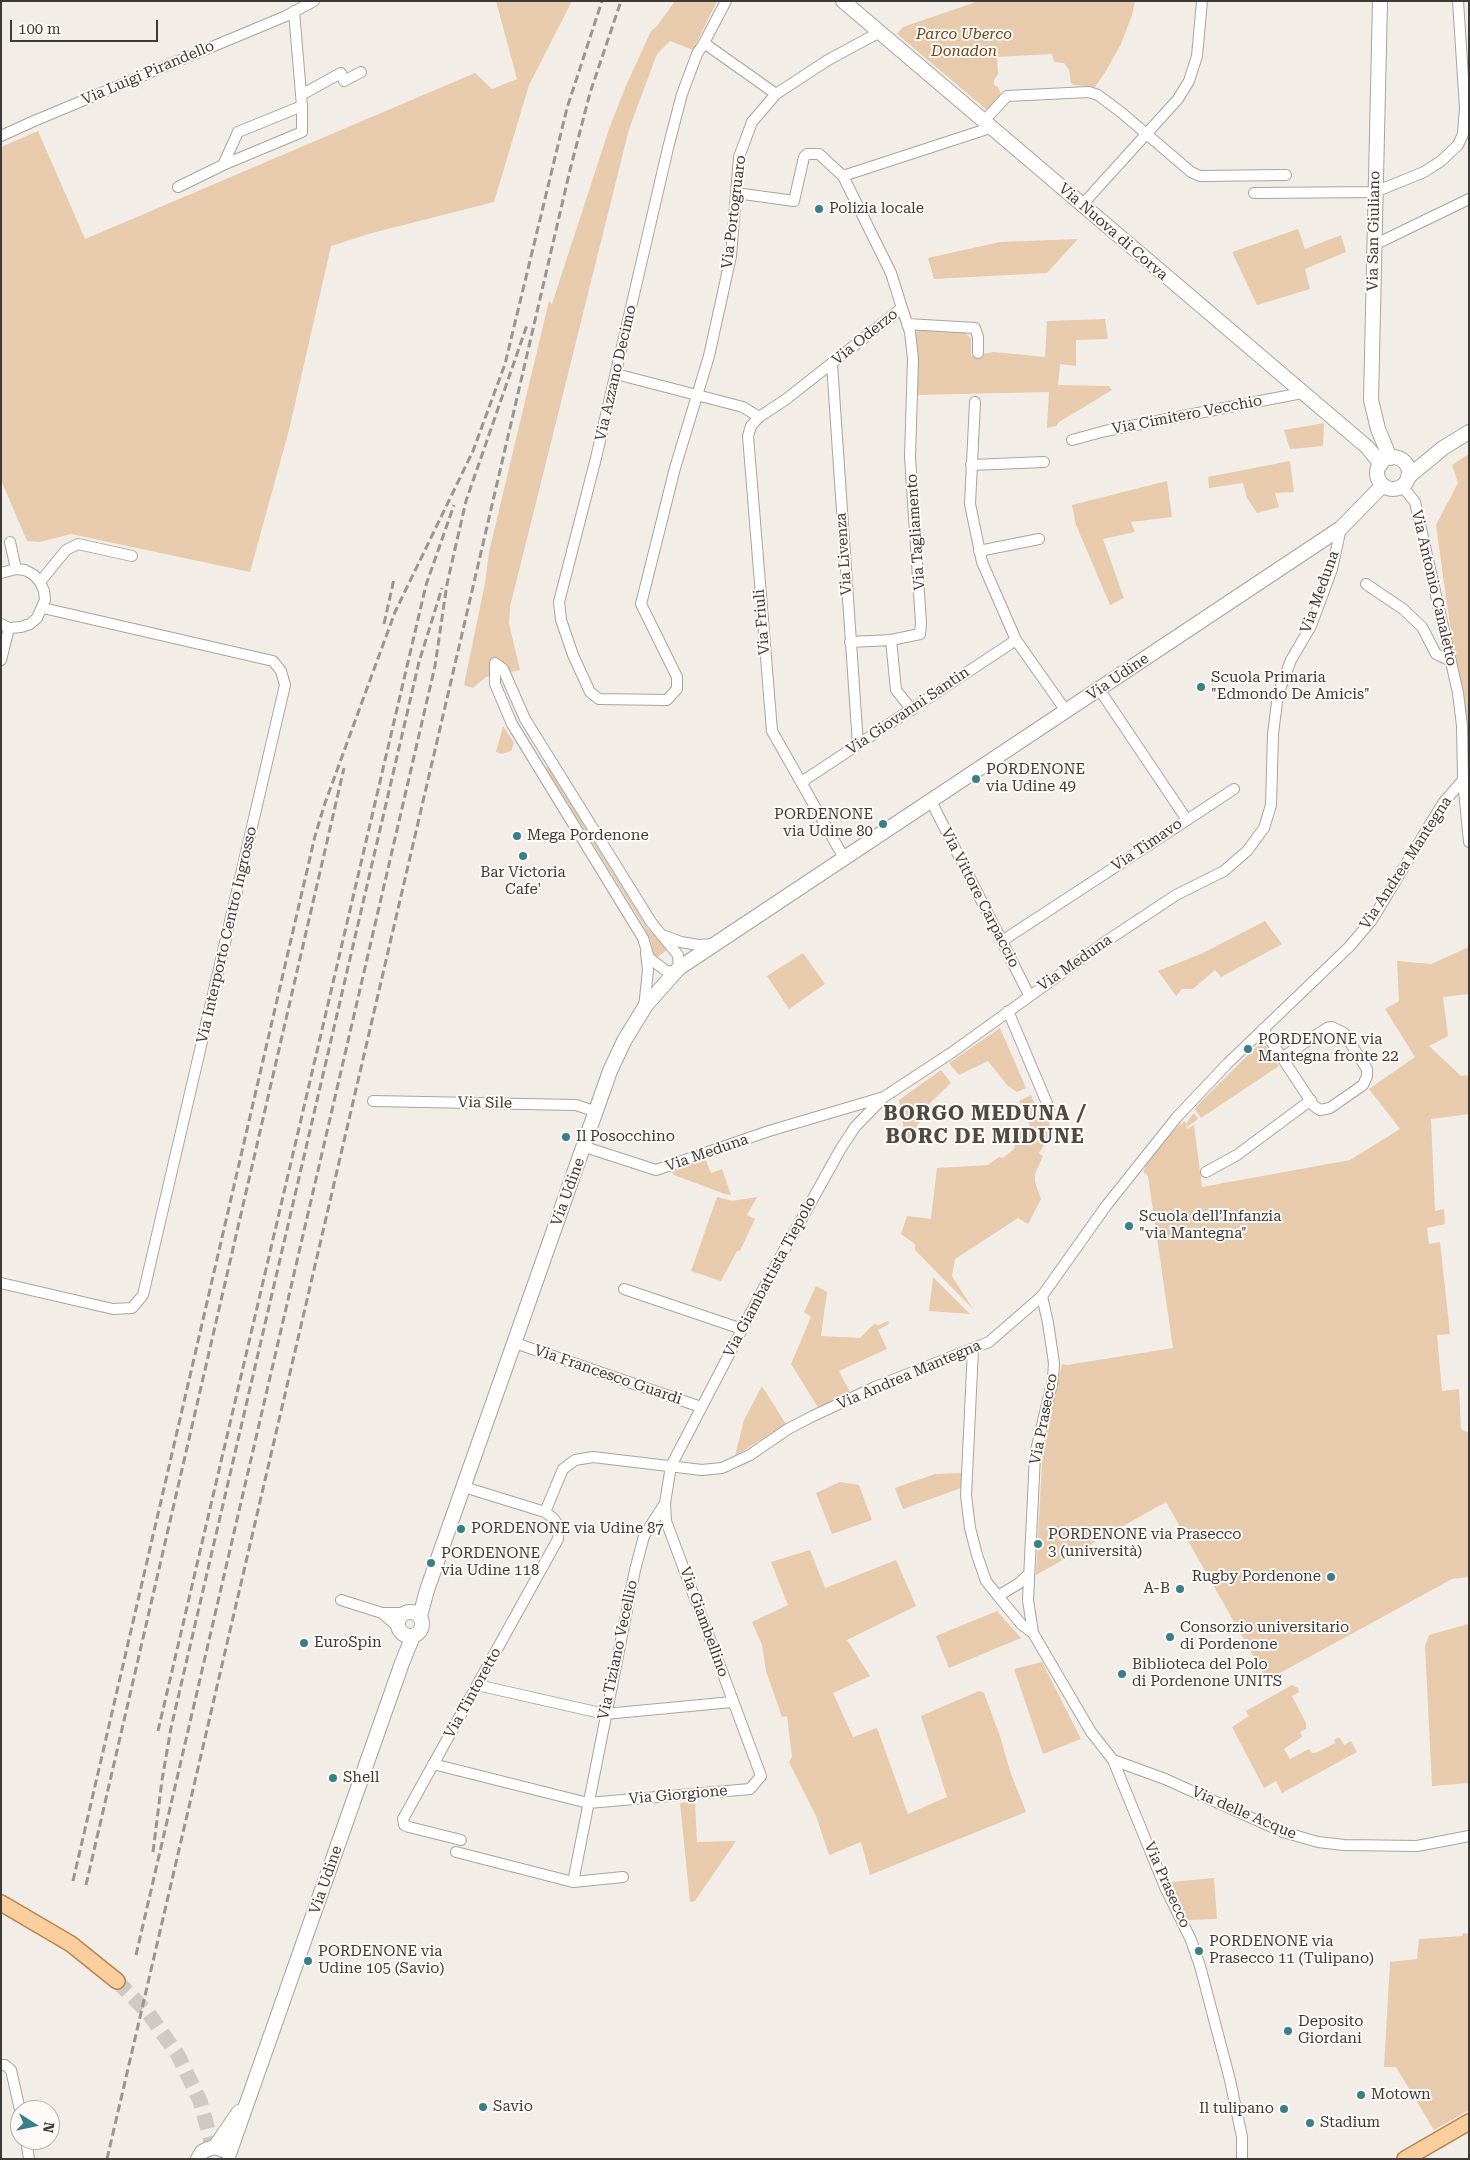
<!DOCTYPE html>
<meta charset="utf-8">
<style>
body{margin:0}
#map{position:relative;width:1470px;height:2160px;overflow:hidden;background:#f3ede7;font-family:"Roboto Serif",serif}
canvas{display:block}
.frame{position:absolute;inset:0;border:2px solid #3d3b39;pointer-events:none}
.north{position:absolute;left:10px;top:2100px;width:50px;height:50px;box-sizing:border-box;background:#fefaf7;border:1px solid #b1aeab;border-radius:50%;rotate:100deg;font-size:14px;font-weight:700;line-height:20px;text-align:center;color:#3d3b39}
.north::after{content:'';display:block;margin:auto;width:18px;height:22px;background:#387f8a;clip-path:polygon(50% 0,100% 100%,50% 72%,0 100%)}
.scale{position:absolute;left:10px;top:20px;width:148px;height:22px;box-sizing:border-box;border:2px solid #3d3b39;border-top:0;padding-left:6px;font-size:15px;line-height:18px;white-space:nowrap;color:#3d3b39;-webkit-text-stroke:4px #fefaf7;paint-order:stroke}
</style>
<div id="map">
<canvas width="1470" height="2160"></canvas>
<div class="frame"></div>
<div class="north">N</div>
<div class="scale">100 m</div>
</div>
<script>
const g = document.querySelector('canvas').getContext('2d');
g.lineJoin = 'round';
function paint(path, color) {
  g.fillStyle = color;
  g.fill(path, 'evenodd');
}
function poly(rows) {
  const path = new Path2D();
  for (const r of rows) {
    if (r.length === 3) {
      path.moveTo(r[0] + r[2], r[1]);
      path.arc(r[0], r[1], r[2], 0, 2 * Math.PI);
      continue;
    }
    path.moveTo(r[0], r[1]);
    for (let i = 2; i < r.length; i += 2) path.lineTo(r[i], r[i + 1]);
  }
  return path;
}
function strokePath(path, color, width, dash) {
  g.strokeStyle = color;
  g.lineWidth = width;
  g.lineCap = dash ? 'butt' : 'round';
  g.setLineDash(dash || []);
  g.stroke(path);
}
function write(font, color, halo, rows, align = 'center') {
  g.font = font + ' "Roboto Serif",serif';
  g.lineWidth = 4;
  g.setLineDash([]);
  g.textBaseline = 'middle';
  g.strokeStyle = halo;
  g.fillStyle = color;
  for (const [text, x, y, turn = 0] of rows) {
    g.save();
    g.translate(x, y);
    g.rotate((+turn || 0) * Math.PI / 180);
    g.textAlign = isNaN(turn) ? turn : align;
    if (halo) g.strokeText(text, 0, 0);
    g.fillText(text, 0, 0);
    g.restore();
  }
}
const green = poly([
 [496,1,572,1,529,85,494,202,372,233,331,246,289,430,250,572,71,534,40,542,27,541,1,480,1,147,38,131,85,239,475,73,492,89,517,79],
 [675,1,717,1,693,50,670,41,657,54,629,129,510,607,509,624,520,670,486,677,473,688,464,685,485,583,489,552,549,301,552,304,609,129,625,88,651,31,657,26],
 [979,1,1135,1,1132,15,1121,44,1106,71,1095,87,1074,85,1071,83,1069,70,1064,63,1054,62,1052,54,997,57,998,74,994,80,994,85,998,87,1001,95,999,99,987,110,897,34,903,27],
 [1298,229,1305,249,1341,235,1346,252,1305,269,1310,289,1257,305,1232,252],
 [1078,239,1047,273,934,279,928,258,1000,242],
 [1105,319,1108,339,1076,340,1076,366,1060,364,1058,385,1109,386,1112,390,1059,422,1056,426,1047,428,1049,392,916,395,915,333,920,329,965,333,971,338,971,356,994,352,1045,357,1047,321],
 [1324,423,1323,446,1290,449,1284,430],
 [1469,454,1469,739,1466,740,1436,525,1458,483,1452,465],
 [1290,461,1294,492,1275,493,1279,507,1257,513,1247,498,1243,483,1209,488,1208,477],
 [1167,481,1172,517,1131,522,1135,532,1103,539,1124,598,1110,605,1076,525,1072,505],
 [503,726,514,743,511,751,502,754,496,752],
 [548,767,647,928,668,949,655,959,651,942,644,926,546,768],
 [1265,921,1282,944,1221,977,1215,970,1193,989,1182,989,1176,996,1158,971,1203,953],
 [1469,947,1469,994,1443,997,1448,1036,1429,1046,1461,1076,1469,1075,1469,1114,1431,1119,1435,1211,1444,1209,1445,1224,1427,1228,1429,1244,1440,1242,1450,1334,1437,1335,1442,1391,1459,1389,1461,1429,1469,1433,1469,1577,1452,1579,1267,1680,1166,1502,1036,1575,1043,1444,1062,1364,1067,1365,1173,1348,1148,1176,1143,1172,1148,1162,1170,1133,1185,1121,1186,1124,1194,1113,1198,1119,1187,1127,1186,1126,1187,1129,1194,1125,1202,1187,1350,1160,1400,1129,1369,1089,1415,1057,1385,1009,1399,1001,1397,961,1431,964],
 [803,953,825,984,789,1009,767,976],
 [1000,1028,1026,1088,1017,1092,1008,1086,988,1061,959,1075,949,1063],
 [1263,1045,1267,1047,1279,1066,1201,1118,1195,1109,1197,1106,1256,1047],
 [941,1070,951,1083,930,1103,917,1126,914,1143,905,1136,899,1100],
 [1031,1095,1041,1120,1049,1117,1050,1136,1039,1153,1043,1156,1035,1174,1035,1182,1041,1199,1028,1224,1018,1218,955,1259,952,1276,973,1309,915,1250,915,1244,901,1234,907,1216,931,1219,937,1168,988,1165,999,1157,1003,1158,1014,1149,1016,1140,1013,1136,1030,1126,1019,1101],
 [705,1158,711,1173,722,1169,731,1195,725,1194,674,1175,671,1172],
 [717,1197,732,1201,757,1197,747,1215,755,1219,740,1251,737,1251,721,1281,691,1271],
 [933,1277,970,1314,929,1311],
 [816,1286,827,1292,821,1336,860,1338,874,1324,879,1325,888,1321,889,1324,878,1330,887,1349,839,1371,851,1394,819,1409,791,1364,811,1317,804,1312],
 [762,1386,786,1424,735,1456,744,1420],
 [961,1473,961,1488,903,1509,895,1488,935,1474],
 [840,1482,859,1485,872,1520,832,1534,816,1493],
 [810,1550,825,1588,896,1560,916,1606,847,1640,870,1676,833,1693,853,1737,877,1728,908,1814,947,1797,921,1716,979,1691,984,1693,1000,1736,1010,1771,1026,1812,870,1875,861,1842,829,1855,816,1816,789,1762,792,1757,787,1716,782,1717,766,1671,762,1645,752,1622,788,1605,771,1562],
 [997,1611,1021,1638,949,1668,936,1636],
 [1468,1624,1469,1783,1432,1786,1425,1646,1429,1635],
 [1042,1662,1081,1739,1043,1754,1014,1669],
 [1292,1685,1298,1688,1299,1692,1292,1696,1306,1723,1306,1729,1300,1732,1302,1737,1284,1749,1290,1759,1309,1749,1312,1753,1318,1752,1335,1743,1334,1740,1339,1737,1344,1745,1351,1741,1357,1752,1282,1793,1276,1781,1264,1788,1232,1727,1249,1716,1246,1711],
 [695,1801,697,1842,736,1841,695,1901,690,1902,680,1803],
 [1214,1878,1217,1919,1188,1920,1171,1882],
 [1463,1933,1469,1934,1469,2110,1434,2130,1396,2067,1384,2067,1390,1962,1417,1959,1419,1939,1462,1936]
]);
const primaryTunnel = poly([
 [117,1981,149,2014,178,2055,200,2101,216,2159]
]);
const street = poly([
 [704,43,726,1],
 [776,94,704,43,697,54,682,94,668,148,596,458,559,602,561,620,573,655,590,692,599,699,667,700,677,689,677,677,641,604,675,468,709,356,731,256,739,157,752,122,776,94,828,60,878,33],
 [301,95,341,73,344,81,361,72],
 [983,122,1007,96,1089,92,1098,95,1122,113,1191,172,1200,176,1286,175],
 [1,136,34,121,286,16,314,1],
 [223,165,302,132,302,106],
 [843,176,990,128],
 [178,187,223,165,238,132,302,106,294,11],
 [736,193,794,201,804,157,807,154,819,154,843,176,891,273,902,308,785,400,759,417,751,426,748,436,772,731,844,858],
 [1254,193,1375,192,1424,172,1441,161,1458,145,1463,134,1465,108,1458,1],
 [1082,205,1178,99,1189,81,1197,56,1202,1],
 [1374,245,1469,199],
 [902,308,910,332,913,359,910,457,921,623,920,634,891,640,896,690,912,710],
 [907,324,975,328,978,337,978,353],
 [832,364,858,745],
 [616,374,743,407,759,417],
 [975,402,970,504,982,562,1016,640,1066,711],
 [1072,440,1105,431,1302,393],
 [971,465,1044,462],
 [1402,486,1415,502,1458,693,1462,726,1463,780,1469,842],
 [10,542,16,569],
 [979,551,1039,539],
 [1,573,16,569,25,570,34,575,40,582,44,591,45,600,37,618,30,624,21,627,9,628,1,624],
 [40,582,66,550,78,544,132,556],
 [1366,584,1403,609,1422,627,1436,654,1451,661],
 [850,642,891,640],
 [1,660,9,628],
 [803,783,806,779,1016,640],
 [931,801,1029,995],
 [1187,820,1234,789],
 [665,936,681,942,699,945,714,944],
 [1002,941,1187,820,1099,689],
 [675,973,665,970,649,958,643,938,512,724,495,684,495,663,503,669,525,719,651,922,678,955,679,968],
 [644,1008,648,970,646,953],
 [1008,1011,1049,1108],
 [1263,1029,1314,1106,1320,1110,1330,1108,1363,1085,1367,1076,1367,1069,1344,1033,1332,1027,1327,1028,1283,1057],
 [373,1101,576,1105,597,1112],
 [585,1147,656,1170,769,1131,884,1097,951,1053,1105,942,1176,895,1224,871,1247,851,1264,828,1271,805,1273,734,1278,694,1291,660,1311,626,1332,569,1341,528],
 [1206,1172,1237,1155,1311,1100],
 [1,1283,113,1309,132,1308,143,1295,285,685,281,671,273,661,43,608],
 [624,1289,742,1329],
 [1042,1296,1048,1323,1054,1363,1053,1379,1035,1455,1028,1600,1033,1633,1091,1732,1113,1760,1165,1887,1191,1940,1200,1966,1230,2080,1242,2137,1242,2159],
 [515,1343,701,1407],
 [973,1349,966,1495,970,1528,977,1555,986,1581,998,1596],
 [464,1487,545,1512,563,1469,575,1460,593,1457,702,1470,722,1468,750,1455,788,1429,813,1416,875,1387,989,1342,1042,1296,1106,1206,1177,1117,1227,1064,1349,947,1372,920,1443,803,1463,780],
 [1029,1574,1018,1584,998,1596,1022,1625,1033,1633],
 [341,1600,382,1613,405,1613],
 [382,1613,398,1627],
 [477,1685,605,1714,732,1702],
 [1113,1760,1165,1779,1283,1832,1318,1842,1344,1845,1417,1846,1469,1836],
 [433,1764,588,1803,750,1789,761,1776,666,1521,665,1503,671,1466,771,1274,840,1150,855,1127,883,1098],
 [461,1840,409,1827,404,1825,403,1819,558,1539,559,1526,553,1518,545,1512],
 [456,1852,573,1882,635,1570,644,1536,665,1503],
 [573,1882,623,1877],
 [1,2065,5,2065,11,2070,20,2110],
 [26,2140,29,2159]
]);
const secondary = poly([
 [843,1,1367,447,1381,464],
 [1380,1,1371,400,1378,429,1390,458],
 [1393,473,16],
 [1408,477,1443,448,1469,432],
 [410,1624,12],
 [420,1616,427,1590,610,1071,624,1041,646,1005,679,968,1341,528,1383,485],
 [215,2147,239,2112],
 [229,2154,402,1663,413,1636],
 [198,2159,202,2152,208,2149,215,2147,223,2150]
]);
const primary = poly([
 [1,1903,71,1944,117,1981],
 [1405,2159,1469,2122]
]);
const rail = poly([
 [384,624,394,579],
 [158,1731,426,585,454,505],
 [153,1852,162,1780,171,1728,419,662,442,588],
 [73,1881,315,836,325,803,395,612,473,451,505,364,567,108,602,1],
 [86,1885,344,768],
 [136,1955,435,666,447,584,466,501,527,325],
 [107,2159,570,170,590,93,621,1]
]);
const markers = [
 [819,209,5,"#387f8a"],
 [1201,687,5,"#387f8a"],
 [976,779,5,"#387f8a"],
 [883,824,5,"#387f8a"],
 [517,836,5,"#387f8a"],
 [523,856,5,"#387f8a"],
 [1248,1049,5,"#387f8a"],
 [566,1137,5,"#387f8a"],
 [1129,1226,5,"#387f8a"],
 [461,1529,5,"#387f8a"],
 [1038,1544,5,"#387f8a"],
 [431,1563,5,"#387f8a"],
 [1331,1577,5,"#387f8a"],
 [1180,1589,5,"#387f8a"],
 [1170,1637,5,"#387f8a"],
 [304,1643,5,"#387f8a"],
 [1122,1674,5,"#387f8a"],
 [333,1778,5,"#387f8a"],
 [1199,1951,5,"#387f8a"],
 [308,1961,5,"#387f8a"],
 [1288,2031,5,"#387f8a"],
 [1361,2095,5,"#387f8a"],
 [483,2107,5,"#387f8a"],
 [1284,2109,5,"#387f8a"],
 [1310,2123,5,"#387f8a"]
];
const parkNames = [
 ["Parco Uberco",964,35],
 ["Donadon",964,52]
];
const streetNames = [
 ["Via Luigi Pirandello",148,73,-23],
 ["Via Portogruaro",734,212,-83],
 ["Via San Giuliano",1374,231,-89],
 ["Via Nuova di Corva",1113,232,41],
 ["Via Oderzo",865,337,-39],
 ["Via Azzano Decimo",616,373,-77],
 ["Via Cimitero Vecchio",1187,415,-11],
 ["Via Tagliamento",916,532,-94],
 ["Via Livenza",844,554,-94],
 ["Via Antonio Canaletto",1434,588,77],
 ["Via Meduna",1320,592,-70],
 ["Via Friuli",762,622,-95],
 ["Via Udine",1118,677,-34],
 ["Via Giovanni Santin",908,711,-34],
 ["Via Timavo",1147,845,-34],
 ["Via Andrea Mantegna",1406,863,-57],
 ["Via Vittore Carpaccio",980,898,63],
 ["Via Interporto Centro Ingrosso",227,935,-77],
 ["Via Meduna",1075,963,-35],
 ["Via Sile",485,1103,1],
 ["Via Meduna",707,1153,-19],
 ["Via Udine",568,1192,-70],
 ["Via Giambattista Tiepolo",770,1277,-62],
 ["Via Francesco Guardi",608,1375,19],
 ["Via Andrea Mantegna",909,1375,-23],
 ["Via Prasecco",1044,1419,-79],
 ["Via Giambellino",704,1622,70],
 ["Via Tiziano Vecellio",618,1650,-78],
 ["Via Tintoretto",473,1693,-61],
 ["Via Giorgione",678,1795,-5],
 ["Via delle Acque",1244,1813,23],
 ["Via Udine",326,1880,-71],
 ["Via Prasecco",1167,1885,66]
];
const poiNames = [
 ["Polizia locale",829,209],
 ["Scuola Primaria",1211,678],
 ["\"Edmondo De Amicis\"",1211,695],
 ["PORDENONE",986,770],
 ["via Udine 49",986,787],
 ["PORDENONE",873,815,"right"],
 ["via Udine 80",873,832,"right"],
 ["Mega Pordenone",527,836],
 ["Bar Victoria",523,873,"center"],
 ["Cafe'",523,890,"center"],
 ["PORDENONE via",1258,1040],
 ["Mantegna fronte 22",1258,1057],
 ["Il Posocchino",576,1137],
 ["Scuola dell’Infanzia",1139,1217],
 ["\"via Mantegna\"",1139,1234],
 ["PORDENONE via Udine 87",471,1529],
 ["PORDENONE via Prasecco",1048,1535],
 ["3 (università)",1048,1552],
 ["PORDENONE",441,1554],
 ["via Udine 118",441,1571],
 ["Rugby Pordenone",1321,1577,"right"],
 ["A-B",1170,1589,"right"],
 ["Consorzio universitario",1180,1628],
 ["di Pordenone",1180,1645],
 ["EuroSpin",314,1643],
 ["Biblioteca del Polo",1132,1665],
 ["di Pordenone UNITS",1132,1682],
 ["Shell",343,1778],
 ["PORDENONE via",1209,1942],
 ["Prasecco 11 (Tulipano)",1209,1959],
 ["PORDENONE via",318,1952],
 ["Udine 105 (Savio)",318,1969],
 ["Deposito",1298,2022],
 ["Giordani",1298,2039],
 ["Motown",1371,2095],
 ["Savio",493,2107],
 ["Il tulipano",1274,2109,"right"],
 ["Stadium",1320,2123]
];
const districtNames = [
 ["BORGO MEDUNA /",985,1114],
 ["BORC DE MIDUNE",985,1137]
];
paint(green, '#e8caac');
strokePath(primaryTunnel, '#cfc9c4', 15, [15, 8]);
strokePath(street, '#a9a49e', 12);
strokePath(secondary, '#a9a49e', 16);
strokePath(primary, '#b78650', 18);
strokePath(street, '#fff', 10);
strokePath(secondary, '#fff', 14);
strokePath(primary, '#fbce9e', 15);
strokePath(rail, '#999591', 3, [8, 4]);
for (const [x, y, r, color] of markers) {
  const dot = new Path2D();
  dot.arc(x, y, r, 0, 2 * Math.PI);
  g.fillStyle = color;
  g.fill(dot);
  strokePath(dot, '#fefaf7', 2);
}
write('italic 15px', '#6b451a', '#fefaf7', parkNames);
write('15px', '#3d3b39', '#fefaf7', streetNames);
write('15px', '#3d3b39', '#fefaf7', poiNames, 'left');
g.letterSpacing = '1px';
write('bold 20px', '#4e4944', '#fefaf7', districtNames);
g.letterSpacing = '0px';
</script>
